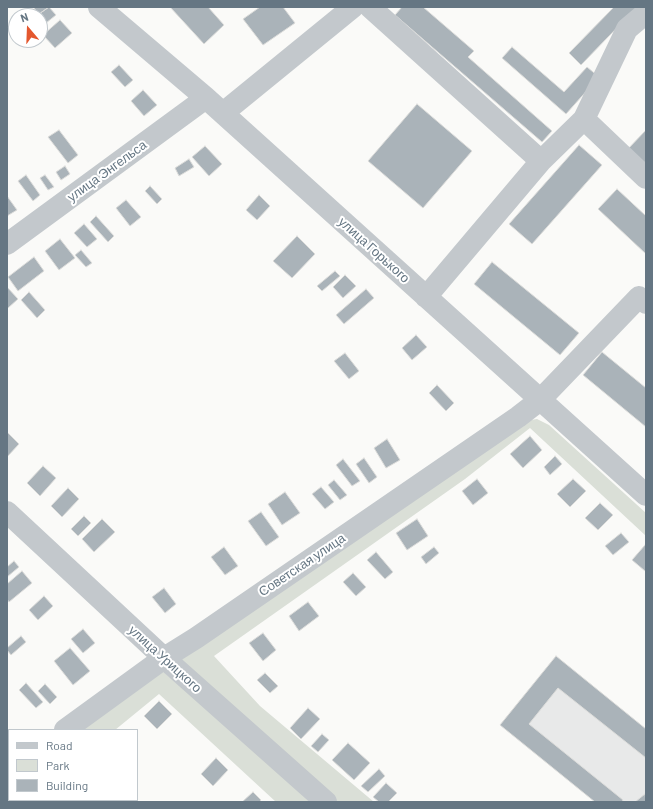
<!DOCTYPE html>
<meta charset="utf-8">
<style>
body{margin:0}
#map{position:relative;width:653px;height:809px;overflow:hidden;background:#fafaf8;font-family:Barlow,sans-serif}
canvas{display:block}
.frame{position:absolute;inset:0;border:8px solid #657683;pointer-events:none}
.legend{position:absolute;left:8px;top:729px;width:130px;height:72px;box-sizing:border-box;background:#fff;border:1px solid #c1c8cd;margin:0;padding:5px 7px;list-style:none;font-size:12px;color:#657683}
.legend li{display:flex;align-items:center;gap:8px;height:20px}
.legend b{width:20px;border:1px solid #c1c8cd}
.north{position:absolute;left:8px;top:8px;width:40px;height:40px;box-sizing:border-box;background:#fff;border:1px solid #c1c8cd;border-radius:50%;rotate:341deg;font-size:11px;font-weight:700;line-height:16px;text-align:center;color:#657683}
.north::after{content:'';display:block;margin:auto;width:14px;height:18px;background:#e4572e;clip-path:polygon(50% 0,100% 100%,50% 72%,0 100%)}
</style>
<div id="map">
<canvas width="653" height="809"></canvas>
<div class="frame"></div>
<ul class="legend">
<li><b style="height:5px;background:#c3c8cc"></b>Road</li>
<li><b style="height:11px;background:#dadfd7"></b>Park</li>
<li><b style="height:11px;background:#aab3b9"></b>Building</li>
</ul>
<div class="north">N</div>
</div>
<script>
const g = document.querySelector('canvas').getContext('2d');
g.lineJoin = 'round';
function paint(path, color) {
  g.fillStyle = color;
  g.fill(path, 'evenodd');
}
function poly(rows) {
  const path = new Path2D();
  for (const r of rows) {
    path.moveTo(r[0], r[1]);
    for (let i = 2; i < r.length; i += 2) path.lineTo(r[i], r[i + 1]);
  }
  return path;
}
function strokePath(path, color, width, dash) {
  g.strokeStyle = color;
  g.lineWidth = width;
  g.lineCap = dash ? 'butt' : 'round';
  g.setLineDash(dash || []);
  g.stroke(path);
}
function write(font, color, halo, rows, align = 'center') {
  g.font = font + ' Barlow,sans-serif';
  g.lineWidth = 4;
  g.setLineDash([]);
  g.textBaseline = 'middle';
  g.strokeStyle = halo;
  g.fillStyle = color;
  for (const [text, x, y, turn = 0] of rows) {
    g.save();
    g.translate(x, y);
    g.rotate((+turn || 0) * Math.PI / 180);
    g.textAlign = isNaN(turn) ? turn : align;
    if (halo) g.strokeText(text, 0, 0);
    g.fillText(text, 0, 0);
    g.restore();
  }
}
const built = poly([
 [556,656,646,729,646,802,595,802,500,725]
]);
const green = poly([
 [537,419,549,425,646,513,646,536,530,428,465,479,214,656,260,706,374,802,335,802,181,662,183,653,525,421],
 [160,669,317,802,276,802,159,694,115,730,75,730]
]);
const building = poly([
 [35,7,49,7,39,14,34,8,35,7],
 [49,7,56,15,46,23,39,14,49,7],
 [170,7,208,7,224,25,204,44,170,7],
 [260,7,283,7,295,23,263,45,243,19,260,7],
 [402,7,423,7,474,51,468,57,552,131,542,142,395,15,402,7],
 [614,7,637,7,581,65,569,53,614,7],
 [60,20,72,33,55,48,43,35,60,20],
 [512,47,564,92,587,67,599,77,566,114,502,58,512,47],
 [119,65,133,80,125,87,111,72,119,65],
 [143,90,157,105,144,116,131,101,143,90],
 [417,104,472,151,423,208,368,161,417,104],
 [59,130,78,155,68,163,48,137,59,130],
 [646,130,646,170,626,151,646,130],
 [579,145,602,165,532,244,509,224,579,145],
 [205,146,222,164,209,176,192,157,205,146],
 [189,159,194,167,179,176,175,168,189,159],
 [65,166,70,174,61,180,56,172,65,166],
 [26,175,40,195,33,201,18,181,26,175],
 [45,175,54,187,48,190,40,178,45,175],
 [150,186,162,199,157,204,145,191,150,186],
 [617,189,646,216,646,254,598,209,617,189],
 [259,195,270,206,257,220,246,210,259,195],
 [7,196,17,210,7,216,7,196],
 [126,200,141,217,130,226,116,208,126,200],
 [96,216,114,236,108,242,90,222,96,216],
 [84,224,97,239,87,247,74,233,84,224],
 [297,236,315,254,292,278,273,261,297,236],
 [60,239,75,258,59,270,45,251,60,239],
 [81,250,92,263,86,267,75,255,81,250],
 [34,257,44,271,18,291,8,277,34,257],
 [492,262,579,333,560,355,474,284,492,262],
 [335,271,340,276,322,291,317,286,335,271],
 [345,275,356,286,343,298,333,287,345,275],
 [7,287,18,299,8,308,7,306,7,287],
 [366,289,374,298,344,324,336,315,366,289],
 [29,292,45,310,37,318,21,300,29,292],
 [416,335,427,347,412,360,402,348,416,335],
 [602,352,646,388,646,427,583,375,602,352],
 [345,353,359,371,349,379,334,361,345,353],
 [437,385,454,403,446,411,429,393,437,385],
 [7,432,19,444,7,457,7,432],
 [530,436,542,450,523,468,510,454,530,436],
 [387,439,400,460,386,468,374,448,387,439],
 [555,456,562,464,550,475,544,467,555,456],
 [364,458,377,477,369,483,356,464,364,458],
 [343,459,360,481,352,486,336,465,343,459],
 [43,466,56,478,40,496,27,483,43,466],
 [477,479,488,493,473,505,462,491,477,479],
 [573,479,586,491,570,507,557,494,573,479],
 [334,480,347,495,340,500,328,485,334,480],
 [321,487,334,502,325,509,312,494,321,487],
 [68,488,79,499,62,517,51,506,68,488],
 [285,492,300,513,282,525,268,504,285,492],
 [600,503,613,515,598,530,585,518,600,503],
 [261,512,279,537,266,546,248,521,261,512],
 [84,516,91,523,78,536,71,529,84,516],
 [102,519,115,532,94,552,82,539,102,519],
 [417,519,428,536,407,550,396,533,417,519],
 [621,533,629,542,613,555,605,546,621,533],
 [645,545,646,545,646,569,645,571,632,560,645,545],
 [224,547,238,566,225,575,211,557,224,547],
 [434,547,439,553,426,564,421,557,434,547],
 [376,552,393,572,385,579,367,560,376,552],
 [14,561,19,567,7,577,7,567,14,561],
 [22,571,32,583,9,602,7,599,7,584,22,571],
 [353,573,366,587,356,596,343,582,353,573],
 [164,588,176,604,165,613,152,597,164,588],
 [44,596,53,606,38,620,29,610,44,596],
 [308,602,319,616,299,631,289,616,308,602],
 [83,629,95,643,83,653,71,639,83,629],
 [263,633,276,650,263,661,249,643,263,633],
 [21,636,26,642,11,655,7,650,7,648,21,636],
 [70,648,90,671,73,685,54,661,70,648],
 [556,656,646,729,646,758,558,688,529,724,623,800,622,802,595,802,500,725,556,656],
 [265,673,278,686,270,693,257,680,265,673],
 [26,683,43,702,36,708,19,690,26,683],
 [45,684,57,697,50,704,38,691,45,684],
 [159,701,172,714,157,729,144,716,159,701],
 [308,708,320,719,301,739,290,728,308,708],
 [322,734,329,740,318,752,311,746,322,734],
 [348,743,370,763,354,780,332,760,348,743],
 [216,758,228,770,213,786,201,774,216,758],
 [379,769,385,776,368,792,361,786,379,769],
 [386,783,397,793,388,802,379,802,373,797,386,783],
 [253,792,261,800,259,802,242,802,253,792],
 [645,794,646,802,635,802,645,794]
]);
const minor = poly([
 [99,7,206,98,646,495],
 [370,7,541,161,426,297],
 [223,113,353,7],
 [584,119,646,178],
 [541,161,584,119,627,29,646,13],
 [7,244,206,98],
 [7,512,164,658,326,802],
 [65,730,164,658,196,638,518,417,540,400,639,297,646,303],
 [7,773,9,771]
]);
const streetNames = [
 ["улица Энгельса",107,171,-36],
 ["улица Горького",374,250,42],
 ["Советская улица",302,565,-34],
 ["улица Урицкого",165,659,42]
];
paint(built, '#e8e9e9');
paint(green, '#dadfd7');
paint(building, '#aab3b9');
strokePath(building, '#dcdcda', 1);
strokePath(minor, '#c3c8cc', 22);
write('13px', '#657683', '#fff', streetNames);
</script>
